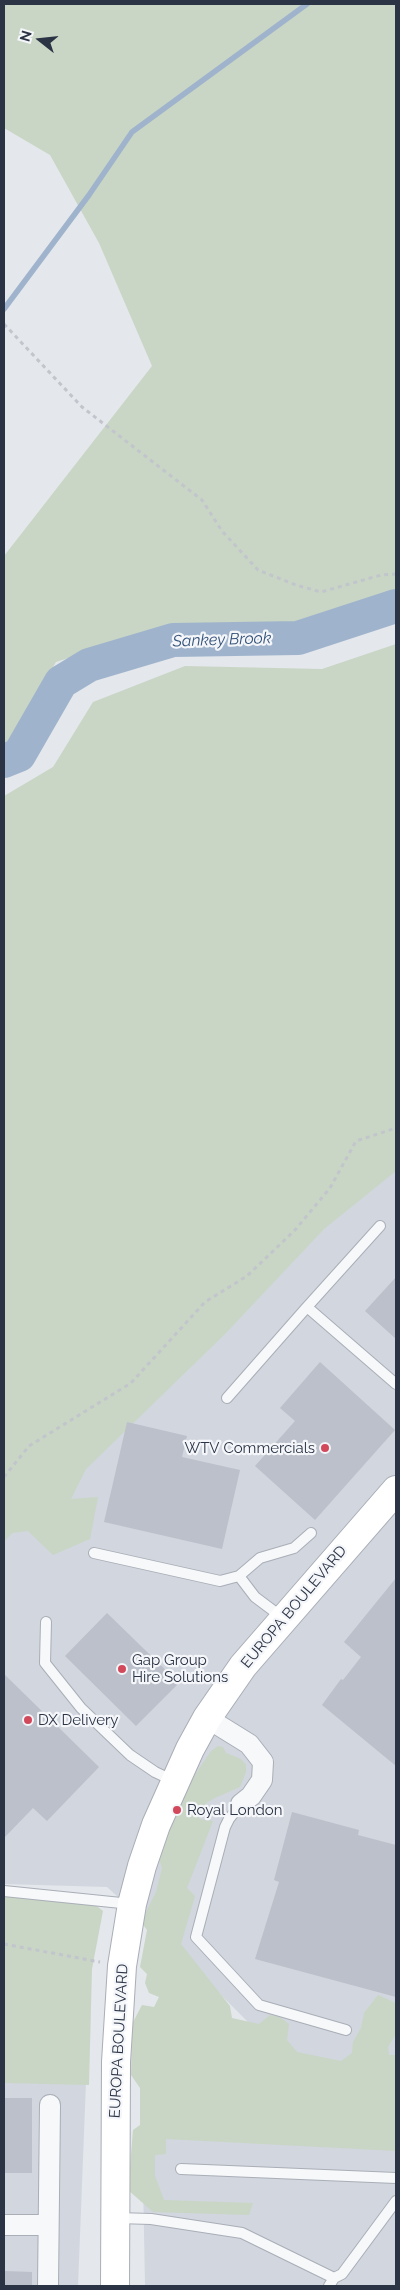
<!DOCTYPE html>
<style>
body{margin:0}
#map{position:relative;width:400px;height:2290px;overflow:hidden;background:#e4e7ec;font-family:Raleway,sans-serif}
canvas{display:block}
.frame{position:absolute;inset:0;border:5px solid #2b3445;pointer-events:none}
.north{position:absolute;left:15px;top:15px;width:50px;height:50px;-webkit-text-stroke:4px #f4f6f9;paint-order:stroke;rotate:286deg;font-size:14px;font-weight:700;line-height:20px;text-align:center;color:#2b3445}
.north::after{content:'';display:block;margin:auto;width:18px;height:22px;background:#2b3445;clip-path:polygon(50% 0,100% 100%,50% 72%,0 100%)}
</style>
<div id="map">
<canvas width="400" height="2290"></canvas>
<div class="frame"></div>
<div class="north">N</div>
</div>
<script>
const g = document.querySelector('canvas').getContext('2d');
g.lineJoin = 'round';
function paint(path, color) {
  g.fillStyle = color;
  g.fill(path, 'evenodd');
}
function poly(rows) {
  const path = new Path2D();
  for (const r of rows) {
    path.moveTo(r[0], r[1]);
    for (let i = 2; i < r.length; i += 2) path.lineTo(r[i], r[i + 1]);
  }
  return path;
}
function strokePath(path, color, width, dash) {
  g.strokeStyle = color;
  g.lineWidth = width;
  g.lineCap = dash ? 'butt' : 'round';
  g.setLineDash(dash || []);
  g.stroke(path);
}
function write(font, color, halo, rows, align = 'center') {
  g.font = font + ' Raleway,sans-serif';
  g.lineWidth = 4.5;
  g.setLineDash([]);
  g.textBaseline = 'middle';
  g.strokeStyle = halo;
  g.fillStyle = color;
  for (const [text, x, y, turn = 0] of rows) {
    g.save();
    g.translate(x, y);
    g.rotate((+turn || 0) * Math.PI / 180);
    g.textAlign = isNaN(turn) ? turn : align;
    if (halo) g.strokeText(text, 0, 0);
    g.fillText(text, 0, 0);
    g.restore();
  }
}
const built = poly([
 [396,1149,396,2069,283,2057,174,1948,107,1887,4,1884,4,1524],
 [4,2080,86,2082,78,2286,4,2286],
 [142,2124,396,2138,396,2286,145,2286]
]);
const green = poly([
 [4,4,396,4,396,594,290,627,170,626,56,662,9,743,4,746,4,556,152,366,99,243,50,155,4,128],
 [396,644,396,1171,324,1229,225,1334,86,1469,71,1499,98,1497,90,1539,53,1555,28,1531,12,1533,4,1542,4,796,53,767,93,702,185,666,322,669],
 [218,1746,223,1747,226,1753,241,1759,246,1765,246,1772,240,1787,217,1797,206,1803,202,1811,199,1819,213,1821,187,1888,195,1896,181,1944,230,2006,232,2018,259,2024,270,2015,280,2017,289,2024,287,2040,297,2052,341,2061,352,2053,353,2042,361,2028,364,2013,378,1995,396,2003,396,2034,388,2047,389,2055,396,2055,396,2151,166,2139,166,2154,155,2155,155,2176,164,2200,253,2203,249,2215,153,2212,128,2190,133,2130,140,2125,140,2088,131,2075,132,2024,142,2005,154,2007,159,1997,149,1993,145,1983,147,1974,140,1967,147,1930,141,1922,156,1892,162,1868,158,1855,186,1788,211,1751],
 [4,1893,93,1903,103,1911,92,1969,89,2085,4,2083]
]);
const stream = poly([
 [4,309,89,195,132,132,307,4]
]);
const river = poly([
 [4,761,19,755,61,682,89,665,173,640,298,638,396,606]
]);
const building = poly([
 [396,1277,396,1339,365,1311],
 [320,1362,395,1430,315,1520,255,1466,295,1421,280,1408],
 [127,1422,187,1436,182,1457,240,1470,222,1549,104,1522],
 [396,1578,396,1766,322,1705,341,1679,343,1680,361,1657,344,1642],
 [107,1613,179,1683,136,1726,65,1656],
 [4,1674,99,1767,47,1821,33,1808,4,1838],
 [292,1812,359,1830,358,1835,396,1845,396,1997,255,1959,279,1882,274,1880],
 [4,2098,32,2098,32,2173,4,2173],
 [4,2271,32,2272,32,2286,4,2286]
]);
const path = poly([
 [4,324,82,407,202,500,222,531,258,570,296,585,321,592,381,575,396,574],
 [4,1477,29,1446,131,1383,205,1302,247,1276,295,1230,330,1188,356,1141,396,1128],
 [4,1944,100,1962]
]);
const lane = poly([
 [307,1307,380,1226],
 [227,1398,307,1307,396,1384],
 [94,1553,220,1581,239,1576,260,1558,294,1548,311,1533],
 [239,1576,255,1597,283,1618],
 [46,1622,45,1663,81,1708,130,1755,155,1772,174,1781],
 [241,1804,229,1819,225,1827,196,1937,259,2005,346,2030],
 [4,1891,131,1904],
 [181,2169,396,2178],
 [117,2218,151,2219,242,2233,334,2278],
 [329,2286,334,2278,342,2274,396,2201]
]);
const street = poly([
 [207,1718,249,1744,263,1762,262,1780,251,1796,241,1804],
 [4,2225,48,2225],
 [48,2286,50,2105]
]);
const secondary = poly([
 [115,2286,116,2062,122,1966,132,1904,142,1866,156,1825,190,1749,207,1718,243,1666,396,1490]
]);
const markers = [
 [325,1448,5,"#d1495b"],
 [122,1669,5,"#d1495b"],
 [28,1720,5,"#d1495b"],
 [177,1810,5,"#d1495b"]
];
const poiNames = [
 ["WTV Commercials",315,1448,"right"],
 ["Gap Group",132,1660],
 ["Hire Solutions",132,1677],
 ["DX Delivery",38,1720],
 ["Royal London",187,1810]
];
const streetNames = [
 ["EUROPA BOULEVARD",294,1607,-50],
 ["EUROPA BOULEVARD",119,2041,-87]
];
const waterNames = [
 ["Sankey Brook",222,640,-2]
];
paint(built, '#d2d6de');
paint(green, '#c9d6c5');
strokePath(stream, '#9fb4cc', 5.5);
strokePath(river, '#9fb4cc', 34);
paint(building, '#bbc0ca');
strokePath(lane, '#a9aeb7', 12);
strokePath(street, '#a9aeb7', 22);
strokePath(secondary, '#a9aeb7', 30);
strokePath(path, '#c2c5cb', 3, [4, 4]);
strokePath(lane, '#f7f8fa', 10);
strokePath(street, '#f7f8fa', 20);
strokePath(secondary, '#fff', 28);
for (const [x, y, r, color] of markers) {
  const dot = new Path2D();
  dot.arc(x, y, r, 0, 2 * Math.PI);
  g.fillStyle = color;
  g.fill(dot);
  strokePath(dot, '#f4f6f9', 2);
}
write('15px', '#2b3445', '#f4f6f9', poiNames, 'left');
write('15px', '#2b3445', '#f4f6f9', streetNames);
write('italic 16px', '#34527a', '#f4f6f9', waterNames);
</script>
